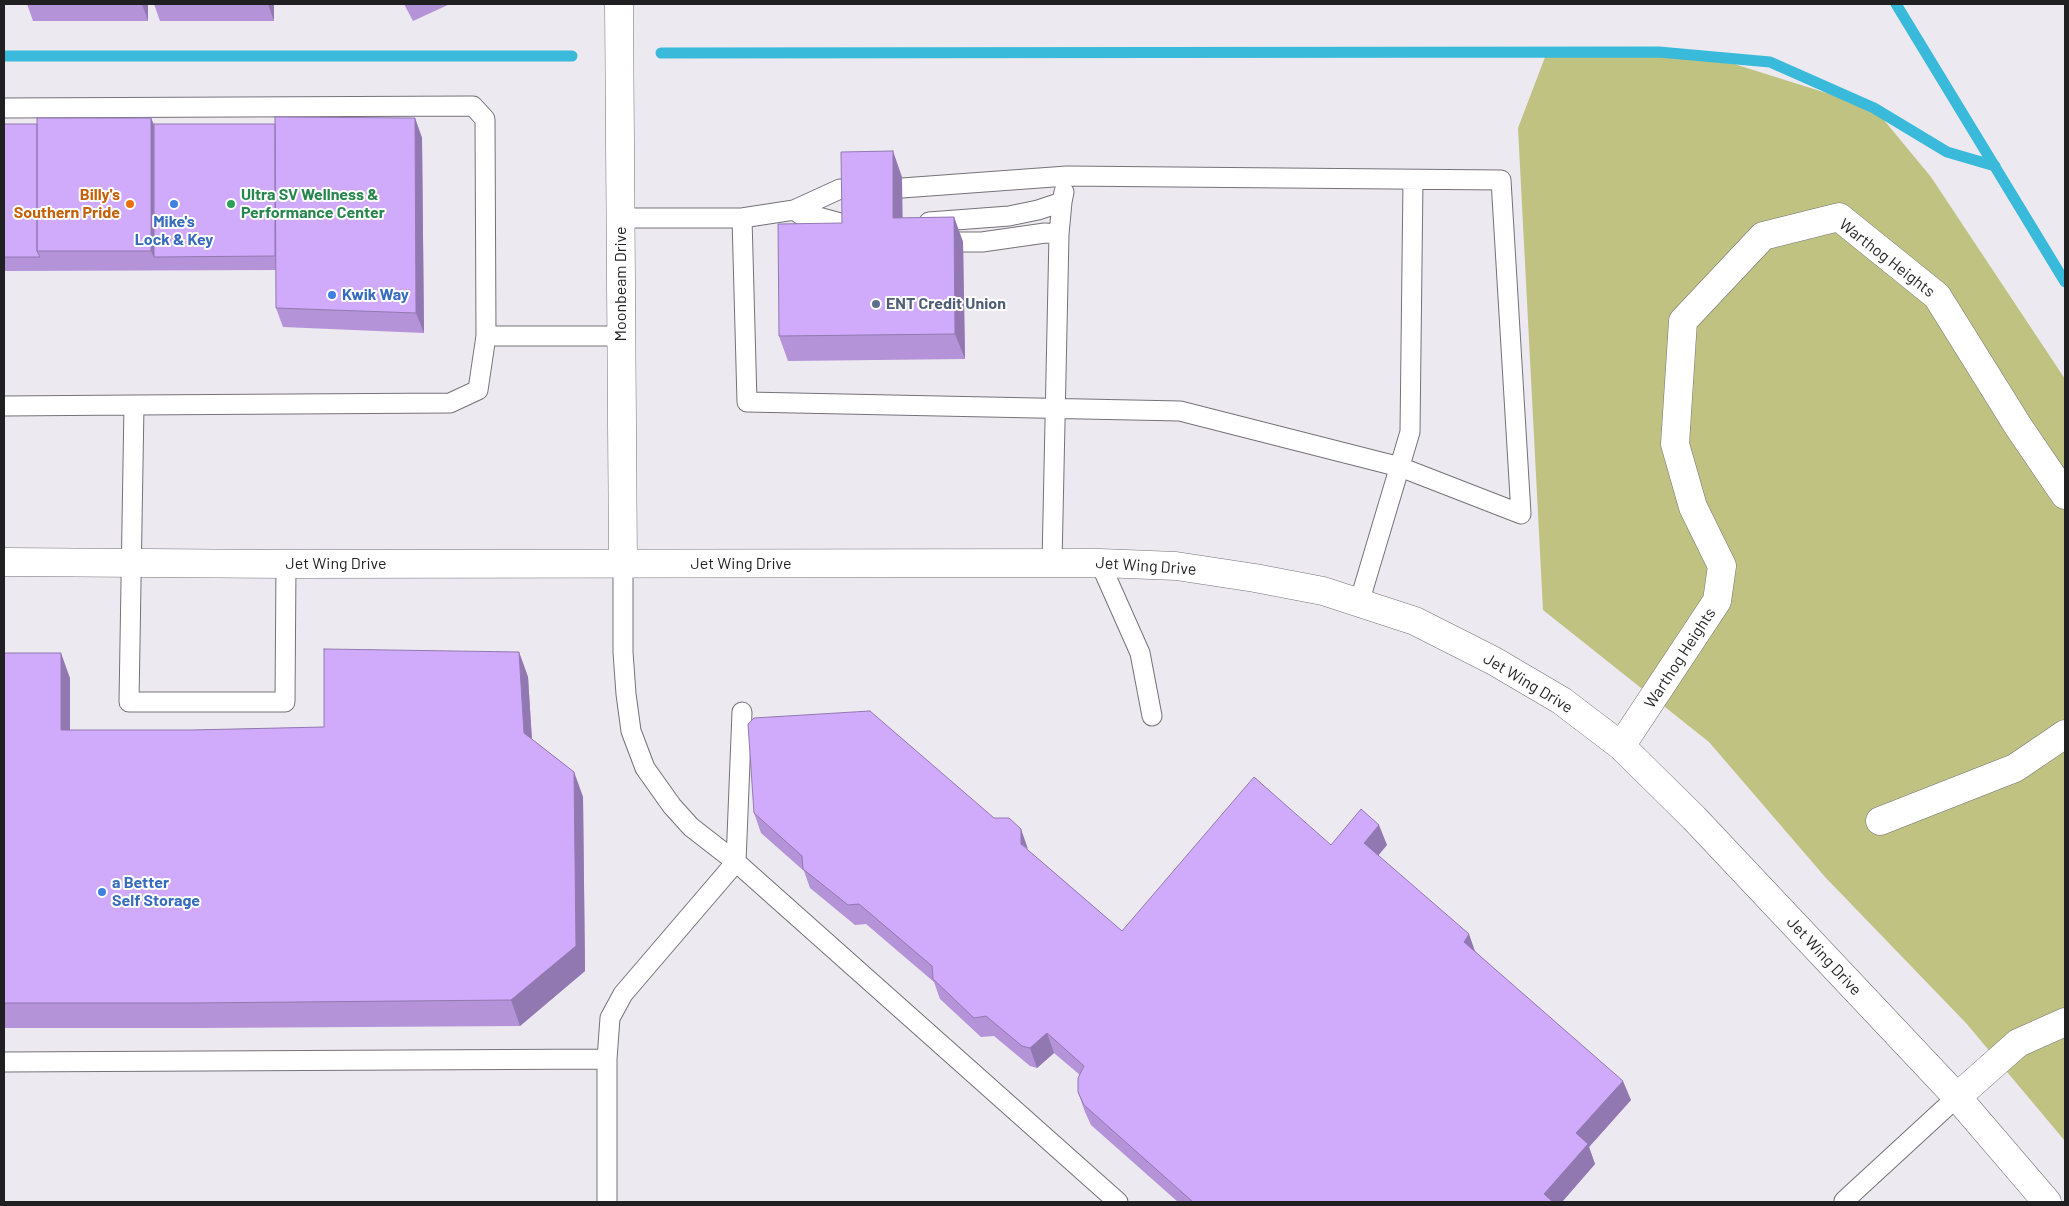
<!DOCTYPE html>
<style>
body{margin:0}
#map{position:relative;width:2069px;height:1206px;overflow:hidden;background:#ece9f0;font-family:Barlow,sans-serif}
canvas{display:block}
.frame{position:absolute;inset:0;border:5px solid #201f21;pointer-events:none}
</style>
<div id="map">
<canvas width="2069" height="1206"></canvas>
<div class="frame"></div>
</div>
<script>
const g = document.querySelector('canvas').getContext('2d');
g.lineJoin = 'round';
function paint(path, color) {
  g.fillStyle = color;
  g.fill(path, 'evenodd');
}
function poly(rows) {
  const path = new Path2D();
  for (const r of rows) {
    path.moveTo(r[0], r[1]);
    for (let i = 2; i < r.length; i += 2) path.lineTo(r[i], r[i + 1]);
  }
  return path;
}
function strokePath(path, color, width, dash) {
  g.strokeStyle = color;
  g.lineWidth = width;
  g.lineCap = dash ? 'butt' : 'round';
  g.setLineDash(dash || []);
  g.stroke(path);
}
function write(font, color, halo, rows, align = 'center') {
  g.font = font + ' Barlow,sans-serif';
  g.lineWidth = 4;
  g.setLineDash([]);
  g.textBaseline = 'middle';
  g.strokeStyle = halo;
  g.fillStyle = color;
  for (const [text, x, y, turn = 0] of rows) {
    g.save();
    g.translate(x, y);
    g.rotate((+turn || 0) * Math.PI / 180);
    g.textAlign = isNaN(turn) ? turn : align;
    if (halo) g.strokeText(text, 0, 0);
    g.fillText(text, 0, 0);
    g.restore();
  }
}
const green = poly([
 [1547,52,1712,57,1874,108,1931,177,2065,379,2065,1141,1966,1023,1826,878,1709,742,1543,610,1518,128]
]);
const stream = poly([
 [1896,4,2065,282],
 [661,53,1659,52,1770,62,1874,108,1947,152,1995,166],
 [4,56,572,56]
]);
const service = poly([
 [4,108,473,106,485,119,486,336],
 [840,189,794,210,742,218,747,402,1180,411,1400,467,1521,514,1501,180,1067,176,902,188],
 [794,210,834,238],
 [807,214,840,223],
 [621,218,742,218],
 [929,222,1009,216,1038,210,1062,202,1064,192],
 [939,242,982,242,1045,233,1059,234],
 [4,406,134,405],
 [1052,563,1059,234,1062,202],
 [1100,563,1140,653,1152,716],
 [286,564,285,702,129,702,134,405,450,403,478,390,486,336,621,336],
 [623,564,623,652,626,694,631,731,645,768,672,806,691,827,736,862,1118,1202],
 [1359,603,1410,432,1413,180],
 [4,1062,607,1059],
 [1844,1201,1957,1097],
 [607,1202,607,1059,610,1018,623,994,736,862,742,712]
]);
const minor = poly([
 [619,4,623,564],
 [1621,746,1717,601,1722,566,1693,507,1675,444,1683,321,1763,236,1839,217,1937,296,2018,426,2065,495],
 [1880,821,2015,768,2065,734]
]);
const tertiary = poly([
 [1957,1097,2018,1043,2065,1022]
]);
const secondary = poly([
 [4,562,286,564,1100,563,1176,566,1255,578,1323,591,1415,621,1494,661,1562,701,1621,746,1694,818,1957,1097,2047,1202]
]);
const wall = poly([
 [27,4,148,4,148,21,33,21],
 [154,4,274,4,274,21,160,21],
 [404,4,450,4,413,21],
 [151,118,154,124,275,124,415,118,422,138,424,333,283,327,276,308,276,270,4,271,4,124,37,124],
 [902,177,902,218,954,217,963,242,965,359,788,361,779,336,842,223],
 [519,652,528,677,532,739,574,772,583,797,585,971,520,1026,200,1028,4,1028,4,653,70,678,70,730,191,730,324,727],
 [754,813,1028,850,1122,931,1331,845,1387,845,1378,855,1476,952,1631,1100,1589,1147,1595,1164,1562,1202,1178,1202,1091,1125,1085,1112,1078,1092,1080,1075,1054,1053,1037,1068,1030,1066,994,1036,981,1037,940,999,934,982,866,924,855,925,810,888,804,871,761,833]
]);
const shadedWall = poly([
 [142,4,148,4,148,21],
 [268,4,274,4,274,21],
 [151,118,158,138,154,257,151,251],
 [415,118,422,138,424,333,416,313],
 [893,151,902,177,903,243,893,218],
 [954,217,963,242,965,359,955,334],
 [519,652,528,677,533,758,524,733],
 [61,653,70,678,70,756,61,730],
 [574,772,583,797,585,971,520,1026,511,1000],
 [1379,825,1387,845,1372,863,1364,843],
 [1021,829,1028,849,1021,844],
 [1469,934,1476,954,1464,942],
 [1047,1033,1054,1053,1037,1068,1030,1048],
 [1623,1081,1631,1100,1589,1147,1595,1164,1562,1202,1547,1202,1544,1194,1576,1133]
]);
const building = poly([
 [275,117,415,118,416,313,276,308,275,117],
 [37,118,151,118,151,251,37,251,37,118],
 [4,124,37,124,37,251,40,257,4,257,4,124],
 [154,124,275,124,275,256,154,257,154,124],
 [893,151,893,218,954,217,955,334,779,336,778,224,842,223,841,152,893,151],
 [324,649,519,652,524,733,574,772,576,946,511,1000,191,1003,4,1003,4,653,61,653,61,730,191,730,324,727,324,649],
 [870,711,994,818,1009,818,1021,829,1021,844,1122,931,1254,777,1331,845,1361,809,1379,825,1364,843,1469,934,1464,942,1623,1081,1576,1133,1588,1144,1544,1194,1553,1202,1193,1202,1084,1105,1078,1092,1078,1078,1084,1066,1047,1033,1030,1048,1022,1046,986,1016,974,1018,933,979,932,966,859,904,848,905,803,869,802,856,754,813,748,724,754,718,870,711]
]);
const markers = [
 [130,204,5,"#e8710a"],
 [174,204,5,"#3f7fe0"],
 [231,204,5,"#2e9e5b"],
 [332,295,5,"#3f7fe0"],
 [876,304,5,"#5c6f8a"],
 [102,892,5,"#3f7fe0"]
];
const foodNames = [
 ["Billy's",120,195],
 ["Southern Pride",120,213]
];
const leisureNames = [
 ["Ultra SV Wellness &",241,195],
 ["Performance Center",241,213]
];
const shopNames = [
 ["Mike's",174,222,"center"],
 ["Lock & Key",174,240,"center"],
 ["Kwik Way",342,295],
 ["a Better",112,883],
 ["Self Storage",112,901]
];
const streetNames = [
 ["Warthog Heights",1887,258,38],
 ["Moonbeam Drive",621,284,-90],
 ["Jet Wing Drive",336,564],
 ["Jet Wing Drive",741,564],
 ["Jet Wing Drive",1146,566,4],
 ["Warthog Heights",1680,658,-57],
 ["Jet Wing Drive",1528,683,31],
 ["Jet Wing Drive",1824,956,47]
];
const serviceNames = [
 ["ENT Credit Union",886,304]
];
paint(green, '#bfc280');
strokePath(stream, '#3abada', 11);
strokePath(service, '#757278', 21);
strokePath(minor, '#757278', 29);
strokePath(tertiary, '#757278', 29);
strokePath(secondary, '#757278', 29);
strokePath(service, '#fff', 19);
strokePath(minor, '#fff', 28);
strokePath(tertiary, '#fff', 28);
strokePath(secondary, '#fff', 28);
paint(wall, '#b493d8');
paint(shadedWall, '#9278b0');
paint(building, '#d1abfb');
strokePath(building, '#9278b0', 1);
for (const [x, y, r, color] of markers) {
  const dot = new Path2D();
  dot.arc(x, y, r, 0, 2 * Math.PI);
  g.fillStyle = color;
  g.fill(dot);
  strokePath(dot, '#fff', 2);
}
write('bold 16px', '#c56008', '#fff', foodNames, 'right');
write('bold 16px', '#27864d', '#fff', leisureNames, 'left');
write('bold 16px', '#366cbe', '#fff', shopNames, 'left');
write('16px', '#201f21', '#fff', streetNames);
write('bold 16px', '#4e5e75', '#fff', serviceNames, 'left');
</script>
